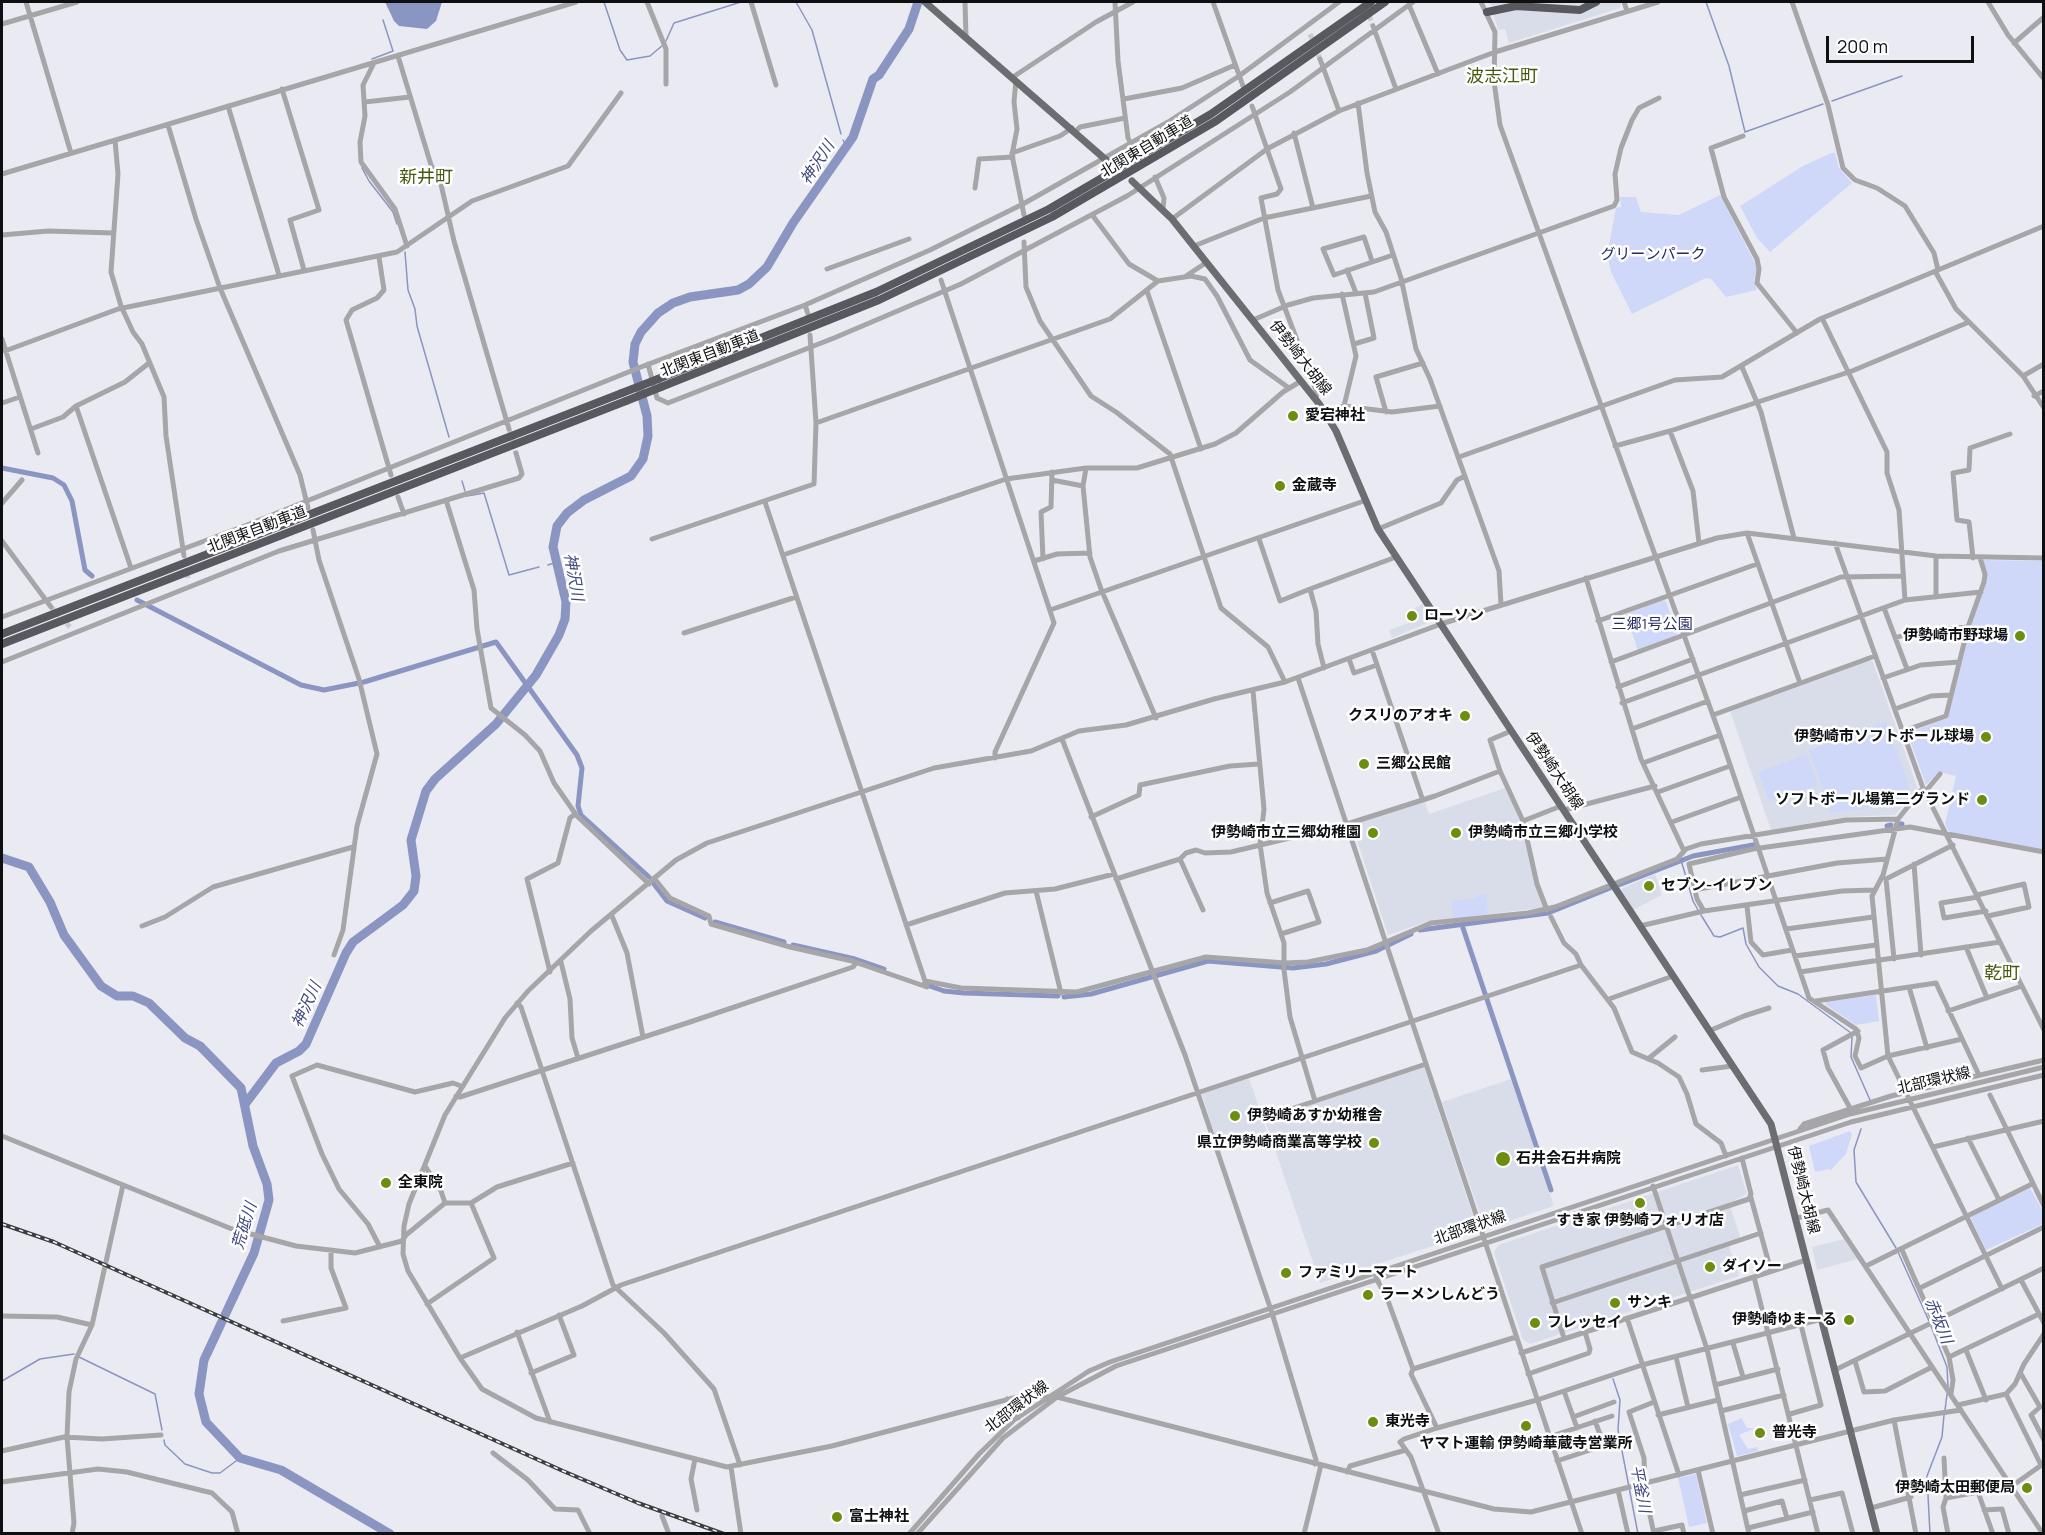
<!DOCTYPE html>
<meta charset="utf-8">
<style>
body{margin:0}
#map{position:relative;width:2045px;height:1535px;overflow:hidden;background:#eaebf2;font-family:Manrope,sans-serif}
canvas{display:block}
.frame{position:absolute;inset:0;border:3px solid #0e0f11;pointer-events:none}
.scale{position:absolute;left:1826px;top:36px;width:148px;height:27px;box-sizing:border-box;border:3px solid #0e0f11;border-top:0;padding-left:8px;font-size:18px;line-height:21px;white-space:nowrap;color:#0e0f11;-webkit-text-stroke:4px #fff;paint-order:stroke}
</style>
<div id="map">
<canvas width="2045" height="1535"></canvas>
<div class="frame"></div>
<div class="scale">200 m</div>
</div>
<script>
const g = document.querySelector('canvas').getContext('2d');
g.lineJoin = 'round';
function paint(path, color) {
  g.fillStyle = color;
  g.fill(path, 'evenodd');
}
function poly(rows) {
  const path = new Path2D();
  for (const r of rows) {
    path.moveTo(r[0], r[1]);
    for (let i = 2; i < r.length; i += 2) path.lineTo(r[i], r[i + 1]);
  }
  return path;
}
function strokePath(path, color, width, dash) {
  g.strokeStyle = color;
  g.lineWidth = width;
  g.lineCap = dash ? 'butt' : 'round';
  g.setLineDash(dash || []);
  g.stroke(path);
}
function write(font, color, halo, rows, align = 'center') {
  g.font = font + ' Manrope,"Noto Sans JP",sans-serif';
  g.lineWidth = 5;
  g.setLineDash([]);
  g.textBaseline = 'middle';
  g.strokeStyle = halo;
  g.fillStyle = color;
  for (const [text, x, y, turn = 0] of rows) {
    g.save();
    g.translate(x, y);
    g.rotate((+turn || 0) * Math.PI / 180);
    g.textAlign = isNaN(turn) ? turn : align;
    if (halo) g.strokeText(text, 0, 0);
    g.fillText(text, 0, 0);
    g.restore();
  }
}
const built = poly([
 [1486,2,1620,2,1621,5,1620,8,1509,43,1505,29,1498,30,1491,5],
 [1422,604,1432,621,1392,638,1389,630,1409,623,1405,614],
 [1869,660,1873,662,1918,789,1895,815,1847,817,1771,830,1730,711],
 [1505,788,1522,825,1543,906,1541,908,1429,921,1388,935,1352,825,1424,800,1429,814],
 [1655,874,1662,895,1633,910,1619,890],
 [1424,1067,1478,1231,1320,1283,1265,1120],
 [1249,1078,1268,1135,1219,1151,1202,1094],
 [1511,1079,1554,1206,1485,1229,1442,1102],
 [1738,1165,1747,1194,1729,1203,1742,1242,1729,1246,1739,1276,1530,1344,1523,1340,1494,1253,1498,1245],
 [1844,1239,1858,1259,1817,1270,1812,1247]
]);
const green = poly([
 [1831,153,1835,153,1839,168,1852,183,1770,252,1757,238,1740,206,1803,166],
 [1720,195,1754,261,1757,268,1754,281,1757,290,1726,297,1711,279,1706,278,1632,314,1611,272,1607,255,1616,208,1621,207,1620,197,1636,197,1641,212,1679,215],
 [1982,560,2043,561,2043,851,1950,834,1945,824,1956,776,1939,772,1926,785,1908,735,1909,732,1948,718,1966,641,1987,575],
 [1661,600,1666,601,1677,634,1675,637,1638,651,1626,614],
 [1886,721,1910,788,1894,805,1831,813,1809,750],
 [1807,754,1818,785,1769,802,1758,772],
 [1486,894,1488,914,1453,918,1451,901,1477,898,1477,895],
 [1876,995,1879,1021,1856,1025,1826,1005,1826,1002],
 [1850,1131,1852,1134,1846,1154,1830,1171,1829,1169,1815,1172,1809,1146],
 [2030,1188,2043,1211,2043,1224,1986,1250,1971,1219,1972,1216],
 [1742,1418,1747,1428,1755,1428,1739,1435,1748,1449,1757,1447,1758,1451,1737,1456,1728,1424],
 [1696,1474,1707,1523,1689,1527,1678,1478]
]);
const water = poly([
 [385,2,442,2,436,21,427,29,399,26,394,21]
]);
const stream = poly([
 [604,2,620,50,627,60,650,56,663,45],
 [796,2,812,30,841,134],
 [1706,2,1729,66,1745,132,1823,104],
 [666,41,674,23,741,2],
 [372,59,393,51,383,20],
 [1832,101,1902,76],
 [843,140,846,146],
 [362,168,369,181,393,212,397,224],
 [405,252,408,290,415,309,417,326,449,437],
 [462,481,465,491],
 [467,496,484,493,509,575,539,567],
 [548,565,557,562],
 [1681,860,1693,901,1698,910],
 [1701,915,1714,936,1720,937,1743,928,1746,944,1759,967,1778,986,1798,994,1851,1033],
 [1852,1037,1851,1057,1870,1100],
 [1861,1129,1854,1150,1856,1182,1896,1248],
 [1898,1252,1929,1321],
 [1931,1326,1947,1367,1948,1387],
 [79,1357,155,1394,162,1430],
 [1613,1379,1620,1400,1618,1430,1638,1534],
 [2,1381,40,1359,74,1354],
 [1945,1410,1947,1394],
 [164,1440,165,1445,185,1464,212,1473,220,1473,240,1458],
 [1930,1534,1927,1476,1942,1437,1944,1415]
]);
const canal = poly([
 [2,468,53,478,64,485,72,501,85,570,92,576],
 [137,600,301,685,324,690,364,682,496,642,577,755,582,768,578,806,581,815,649,877],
 [1900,824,1902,824],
 [1887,826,1891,825],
 [654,884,667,901,705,918],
 [1616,886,1693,856,1753,845],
 [715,922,784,942],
 [1463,928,1551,1190],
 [1420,930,1548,913,1610,888],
 [793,945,855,959,884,969],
 [924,984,944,991,964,993,1058,996],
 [1064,997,1091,994,1208,961,1293,968,1326,964,1376,951,1411,934]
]);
const river = poly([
 [2,858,29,867,50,902,64,935,101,986,117,996,133,996,149,1003,185,1038,200,1046,241,1088,253,1146,267,1184,269,1200,254,1253,204,1360,199,1394,206,1422,240,1458,281,1470,390,1534],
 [246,1103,276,1063,299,1051,306,1044,346,953,353,942,403,905,414,891,416,876,411,840,426,791,435,779,496,724,536,675,559,635,565,619,566,602,553,547,557,526,567,513,584,500,631,476,643,459,648,436,647,416,633,362,635,344,641,332,658,313,673,303,690,297,738,290,749,284,767,267,793,223,853,137,873,79,879,75,909,29,918,2]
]);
const minorTunnel = poly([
 [1364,2,1373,26],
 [1310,34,1320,59],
 [509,429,516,453],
 [185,561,188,578],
 [51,607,71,628]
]);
const minor = poly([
 [26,2,71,153],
 [647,2,666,49,666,84],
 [751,2,776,85],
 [965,2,966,37],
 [1115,2,1118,61,1128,138,1131,144],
 [1213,2,1243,86],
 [1481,2,1495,32,1494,81,1500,125,1720,735,1809,998,1856,1029,1859,1038,1855,1056,1861,1068,1888,1056,1962,1039],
 [1624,2,1627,11],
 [1792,2,1828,105,1843,168,1855,180,1877,188,1905,206,1934,253,1938,270],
 [1988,2,2008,35,2044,79],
 [1409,5,1438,74],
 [2,24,77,2],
 [1373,26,1396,89],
 [2014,43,2044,17],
 [398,56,431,165,440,180,454,241,509,429],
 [1320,59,1339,111],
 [374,63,363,85,365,116,360,142,361,162,395,209,407,246],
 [1013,77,1096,22,1133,2],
 [1016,80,1014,102,1017,129,1012,155,1024,215],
 [282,89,319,210,290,220,304,270],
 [1124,99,1182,88,1235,65],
 [365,102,410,97],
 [1358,103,1367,173,1375,212,1386,232,1401,278,1416,349,1430,379,1499,571,1501,605],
 [228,106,279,275],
 [1252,106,1281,189,1277,194,1261,198,1278,290,1317,393,1316,398],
 [168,125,196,219,220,288,300,475,308,508],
 [1076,131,1080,127,1125,118],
 [1294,133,1313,208],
 [1743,136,1711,148,1724,197,1757,259,1759,269,1757,283,1797,333],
 [115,140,118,174,111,272,121,306,133,332,142,344,164,397,166,436,184,556],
 [1012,153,1060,136,1072,128],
 [2,174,576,2],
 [1155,177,1164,198,1163,209],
 [975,188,979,159,1013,157],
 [1093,216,1129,264,1158,281],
 [1172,219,1267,149,1339,111,1495,52,1658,2],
 [2,235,48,231,113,233],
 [1024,242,1026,287,1040,321,1091,396,1116,412,1170,454,1221,608,1268,647,1285,682],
 [1194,246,1264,218,1371,196],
 [379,257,384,290,377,298,352,310,346,320,391,475],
 [1372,261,1364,237,1323,249,1334,275,1393,255],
 [827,269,909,239],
 [1347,270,1356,293],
 [1935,271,1956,309,2023,376,2044,408],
 [1186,276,1207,262],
 [941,280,1054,623,995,752,995,758],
 [1147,291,1201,449],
 [1342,294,1356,356,1344,406],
 [805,305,808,314],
 [1822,318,1887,452,1887,473,1899,510,1905,600],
 [1253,320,1288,305,1313,298,1374,292,1614,206,1617,200,1615,174,1621,148,1632,120,1639,108,1659,98],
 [2,339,38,453],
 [1354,344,1374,338,1365,293],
 [5,351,118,309,397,252,472,201,568,166,621,93],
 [648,364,657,398,668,403,834,338,961,284,1127,196,1290,92,1413,2],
 [1742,367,1761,412,1794,538],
 [2023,376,2044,364],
 [2034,396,2044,391],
 [2,403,20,397],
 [76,406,131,568],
 [1325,412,1344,406,1392,412,1440,406],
 [1386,412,1376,377,1423,363],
 [816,423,1110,319,1158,281,1191,276,1205,279,1217,296,1250,360,1289,388],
 [31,429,63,417,76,406,125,382,149,363],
 [1670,431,1693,491,1699,543],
 [1615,446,1670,431,1852,371,1969,322],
 [1459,457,1675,380,1722,377,1820,319,2044,226],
 [1086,468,1083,486,1090,557,1101,589,1156,718],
 [1052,480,1083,486],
 [398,497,404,514],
 [446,500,474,590,477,629,491,708,525,735,540,751,554,783,577,816,649,884],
 [765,502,927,987],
 [2,503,22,480],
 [1378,529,1441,503,1457,480,1465,476],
 [313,530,319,560,359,679,377,754,357,826,343,930,334,955],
 [1747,533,1800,683],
 [652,539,814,484,816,423,810,335],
 [1259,539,1280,601,1310,589],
 [2,541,51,607],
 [1835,543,1923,788,2044,1030],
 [783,555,1006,479,1086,468,1137,468,1215,444,1236,433,1283,392,1301,381],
 [1936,556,1936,597],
 [1973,558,1969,522,1957,520,1953,473,1969,470,1970,448,2010,434],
 [1043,559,1041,512,1051,507,1052,472],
 [1034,561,1057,554,1090,553],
 [1586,578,1641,759,1684,851],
 [1884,608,1907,669],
 [1050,610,1364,501],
 [2,617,247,525,641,367,805,305,930,250,1023,204,1168,122,1239,76,1339,2],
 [1598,621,1757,564],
 [684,633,796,597],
 [1895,638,1913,632,1968,627],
 [1372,650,1422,798],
 [1349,659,1354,673,1377,665],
 [2,662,279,551,519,478,522,474,516,453],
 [1611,662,1841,577,1902,576],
 [1324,668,1318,644,1316,611,1310,589,1396,557],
 [1298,678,1582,1534],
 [1883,678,1921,665,1959,662],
 [1618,687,1693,659],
 [1253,691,1264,809,1260,844,1267,893,1284,943,1284,970,1290,1017,1315,1101],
 [1622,703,1905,600,1981,592],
 [1895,709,1931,696,1951,695],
 [1713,715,1875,656],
 [1632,729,1708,701],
 [1511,731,1490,740,1500,771,1523,821,1537,884,1547,910],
 [1903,731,1946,716,1968,627,1984,582,1985,574,1980,558],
 [1062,739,1185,1055,1272,1313,1316,1460,1315,1464],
 [1643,763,1720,735],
 [1923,788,1898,819,1883,875,1872,896,1888,1056,2002,1289],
 [1658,792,1730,766],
 [1925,792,1940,774],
 [1564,810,1655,786],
 [1091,817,1139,795,1140,785,1230,766,1259,764],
 [1523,821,1561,806],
 [1672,822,1741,797],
 [1180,859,1203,910],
 [1914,864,1921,955],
 [654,878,670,898,709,916,711,924,790,947,852,961,927,987],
 [1116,879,1180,859,1186,853,1196,850,1205,853,1231,852,1344,825,1435,796,1500,771],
 [1694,890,1837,863,1887,859],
 [1036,891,1061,993],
 [1977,895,2024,884,2029,907,1988,916],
 [1978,897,1941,903,1944,918,1986,911],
 [1270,903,1308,891,1319,922,1281,934],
 [1747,906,1751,942,1763,955,1792,950],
 [1704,911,1697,899,1689,864,1753,849,1910,827,2044,852],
 [612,916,627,953,643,1037],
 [1551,917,1564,943,1576,954,1581,965,1614,1008,1632,1052,1658,1063,1679,1077,1687,1094,1696,1124,1721,1143,1726,1156],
 [906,925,1005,893,1055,889,1114,874],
 [142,926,165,917,213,887,353,847],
 [1640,926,1704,911,1842,891,1874,890],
 [1786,929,1873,917],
 [1966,947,1987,998],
 [1795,956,1876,945],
 [1894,959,1886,879,1953,845],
 [561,962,570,999,572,1038,578,1058],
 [550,972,527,879,558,863,570,818,575,814],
 [1800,972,2000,942],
 [925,981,961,988,1077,992,1206,957,1285,963,1308,962,1367,950,1431,923,1528,913,1555,907,1677,859,1686,849,1701,844,1846,820,1898,819],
 [1909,987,1927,1048],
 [1609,999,1673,976],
 [1816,1001,1936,983,1979,1075],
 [517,1003,521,1007,613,1285,664,1333,714,1389,740,1465],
 [1948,1011,2022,986],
 [1709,1031,1744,1016,1769,1008],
 [1648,1059,1675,1037],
 [1702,1070,1732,1066],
 [1990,1095,2044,1206],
 [456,1096,460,1097,690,1022,853,967,856,963],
 [1850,1108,1828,1068,1823,1050,1858,1031],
 [1267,1117,1426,1064],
 [1800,1129,1804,1124,1891,1096,2044,1060],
 [2,1136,232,1229,296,1246,355,1253,402,1241,406,1235,445,1203,471,1203,497,1187,573,1163],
 [1968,1138,1999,1200],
 [1933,1147,2044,1121],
 [425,1166,441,1191,445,1203],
 [1653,1186,1707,1349,1749,1534],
 [1751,1198,1771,1271],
 [1797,1218,1828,1210,2043,1534],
 [380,1247,368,1224,339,1189,322,1154,292,1076,317,1065,415,1092,453,1083,461,1086],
 [1902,1250,1949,1357,1953,1380,1951,1394],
 [1866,1266,2032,1184],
 [1754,1277,1818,1534],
 [1376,1278,1387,1298,1413,1369,1411,1374,1437,1428],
 [2021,1280,2044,1323],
 [1920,1288,2044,1227],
 [1552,1303,1761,1233],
 [427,1304,494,1258,471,1203],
 [2,1316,57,1317,92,1325],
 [1627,1318,1679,1475],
 [283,1321,346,1308,331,1268,331,1250],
 [517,1332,550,1422],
 [1564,1338,1542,1267,1749,1199,1751,1194,1742,1158],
 [1733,1343,1743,1377],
 [1966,1350,1986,1400],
 [1521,1353,1806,1260],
 [1676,1357,1688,1407],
 [1949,1357,2039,1314],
 [460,1358,582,1306,621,1285,1581,965],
 [1855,1361,1864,1392,1885,1391,1932,1367],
 [1413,1369,1516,1337],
 [1835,1370,2044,1268],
 [531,1373,574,1355,559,1315],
 [1528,1374,1589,1353,1590,1349,1585,1332],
 [2021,1374,2040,1407,2031,1415,2044,1440],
 [1715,1385,1778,1369],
 [1564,1391,1577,1428],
 [2006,1394,2041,1465],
 [1007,1399,1016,1409,1018,1418],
 [1958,1405,2006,1394,2015,1384,2024,1364,2044,1334],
 [1961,1410,1894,1420,1531,1512,1494,1509,1057,1397,1021,1396,832,1446,727,1467,536,1418,482,1389,460,1358,408,1271,403,1254,404,1226,409,1204,445,1115,505,1018,528,991,591,931,676,860,707,843,934,768,1031,751,1079,731,1126,725,1214,699,1285,682,1441,624,1717,538,1747,533,1936,556,2044,558],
 [1721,1411,1784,1395],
 [1790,1414,1821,1405,1801,1325],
 [1658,1415,1718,1400],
 [1573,1417,1614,1402],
 [1894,1420,1916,1534],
 [1595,1421,1604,1445],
 [1549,1437,1612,1416],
 [2,1451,64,1437,102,1439,161,1435],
 [493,1453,528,1480,555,1509,578,1510,590,1534],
 [1944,1458,1946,1498,1943,1507,1948,1534],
 [695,1459,691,1479,697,1510],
 [1557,1461,1614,1442],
 [731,1467,741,1534],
 [1698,1470,1713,1534],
 [1347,1472,1350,1466,1406,1450],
 [2,1482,98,1469,127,1472,212,1493,232,1512,238,1534],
 [1643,1483,1654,1534],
 [1645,1483,1644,1458,1629,1412,1654,1402],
 [2012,1486,2043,1464],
 [1618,1490,1628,1534],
 [1740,1495,1805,1480],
 [1946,1498,1978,1492,1993,1534],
 [1810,1500,1842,1493,1853,1534],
 [1871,1508,1911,1497],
 [1984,1510,2002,1509,2009,1534],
 [1744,1511,1782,1501,1787,1518],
 [662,1516,669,1534],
 [1748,1528,1813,1512],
 [1654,1531,1682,1525,1684,1534],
 [72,1534,74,1523,67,1437,69,1392,76,1359,92,1325,123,1185],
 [909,1534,979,1454,1014,1420,1089,1371,1110,1362,1850,1114,2044,1067],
 [917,1534,1003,1438,1057,1397,1116,1366,1851,1122,2044,1075],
 [1304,1534,1321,1465],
 [1439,1534,1411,1457,1400,1442,1404,1439,1437,1428,1537,1400,1642,1365,1822,1319]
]);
const major = poly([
 [925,2,1113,166],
 [1132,181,1172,219,1320,405,1336,431,1378,529,1771,1124,1877,1534]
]);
const highway = poly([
 [1487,12,1516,6,1580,10,1596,2],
 [658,379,876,292,1049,209,1211,114,1371,2],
 [661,387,879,300,1052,217,1216,121,1385,2],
 [2,634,622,393],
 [2,644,626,401]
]);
const rail = poly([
 [2,1224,54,1242,563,1471,638,1503,724,1534]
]);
const highwayBridge = poly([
 [622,393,658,379],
 [626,401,661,387]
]);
const markers = [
 [1293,416,6,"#6d8d11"],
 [1280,486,6,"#6d8d11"],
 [1412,616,6,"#6d8d11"],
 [2020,636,6,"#6d8d11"],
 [1465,716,6,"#6d8d11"],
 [1986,737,6,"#6d8d11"],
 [1364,764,6,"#6d8d11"],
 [1982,800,6,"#6d8d11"],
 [1373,833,6,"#6d8d11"],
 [1456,833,6,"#6d8d11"],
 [1649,886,6,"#6d8d11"],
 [1235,1116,6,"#6d8d11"],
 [1374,1143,6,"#6d8d11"],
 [1503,1159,8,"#6d8d11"],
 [386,1183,6,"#6d8d11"],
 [1640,1203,6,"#6d8d11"],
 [1710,1267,6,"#6d8d11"],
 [1286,1273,6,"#6d8d11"],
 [1368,1295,6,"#6d8d11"],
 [1615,1303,6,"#6d8d11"],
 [1849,1320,6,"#6d8d11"],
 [1535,1323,6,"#6d8d11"],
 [1373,1422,6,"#6d8d11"],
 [1526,1426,6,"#6d8d11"],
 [1760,1433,6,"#6d8d11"],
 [2027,1488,6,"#6d8d11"],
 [837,1517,6,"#6d8d11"]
];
const streetNames = [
 ["北関東自動車道",1147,147,-31],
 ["北関東自動車道",710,354,-21],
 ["伊勢崎大胡線",1300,358,52],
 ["北関東自動車道",257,530,-21],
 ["伊勢崎大胡線",1554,771,56],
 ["北部環状線",1934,1081,-13],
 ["伊勢崎大胡線",1803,1190,76],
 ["北部環状線",1470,1228,-19],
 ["北部環状線",1017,1407,-37]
];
const parkNames = [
 ["グリーンパーク",1653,255],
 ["三郷1号公園",1652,625]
];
const poiNames = [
 ["愛宕神社",1305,416],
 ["金蔵寺",1292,486],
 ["ローソン",1424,616],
 ["伊勢崎市野球場",2008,636,"right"],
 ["クスリのアオキ",1453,716,"right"],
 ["伊勢崎市ソフトボール球場",1974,737,"right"],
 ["三郷公民館",1376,764],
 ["ソフトボール場第二グランド",1970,800,"right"],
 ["伊勢崎市立三郷幼稚園",1361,833,"right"],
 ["伊勢崎市立三郷小学校",1468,833],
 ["セブン-イレブン",1661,886],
 ["伊勢崎あすか幼稚舎",1247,1116],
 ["県立伊勢崎商業高等学校",1362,1143,"right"],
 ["石井会石井病院",1516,1159],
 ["全東院",398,1183],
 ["すき家 伊勢崎フォリオ店",1640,1221,"center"],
 ["ダイソー",1722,1267],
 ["ファミリーマート",1298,1273],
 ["ラーメンしんどう",1380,1295],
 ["サンキ",1627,1303],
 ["伊勢崎ゆまーる",1837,1320,"right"],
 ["フレッセイ",1547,1323],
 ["東光寺",1385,1422],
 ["普光寺",1772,1433],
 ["ヤマト運輸 伊勢崎華蔵寺営業所",1526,1444,"center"],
 ["伊勢崎太田郵便局",2015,1488,"right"],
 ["富士神社",849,1517]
];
const waterNames = [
 ["神沢川",818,163,-57],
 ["神沢川",573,577,80],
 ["神沢川",307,1005,-65],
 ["荒砥川",245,1226,-73],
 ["赤坂川",1938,1321,68],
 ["平釜川",1640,1489,79]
];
const quarterNames = [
 ["波志江町",1502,77],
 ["新井町",426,178],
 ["乾町",2002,974]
];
paint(built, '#d9ddea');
paint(green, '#d0d8f9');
paint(water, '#8b95c1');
strokePath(stream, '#8b95c1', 1.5);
strokePath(canal, '#8b95c1', 5);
strokePath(river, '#8b95c1', 9);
strokePath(minorTunnel, '#c9cad0', 5, [5, 2.5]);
strokePath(minor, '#a6a6a9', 5);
strokePath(major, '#6c6d71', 7);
strokePath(highway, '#57595e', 8);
strokePath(rail, '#3d3e41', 4);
strokePath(rail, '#fff', 1.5, [4.5]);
strokePath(highwayBridge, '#57595e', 8);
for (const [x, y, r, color] of markers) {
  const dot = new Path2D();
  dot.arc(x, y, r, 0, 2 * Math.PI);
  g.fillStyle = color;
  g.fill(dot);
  strokePath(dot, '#fff', 2);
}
write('15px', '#0e0f11', '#fff', streetNames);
write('15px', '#252b62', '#fff', parkNames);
write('bold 15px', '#0e0f11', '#fff', poiNames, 'left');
write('italic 16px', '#3e4881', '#fff', waterNames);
write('18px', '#465a10', '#fff', quarterNames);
</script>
